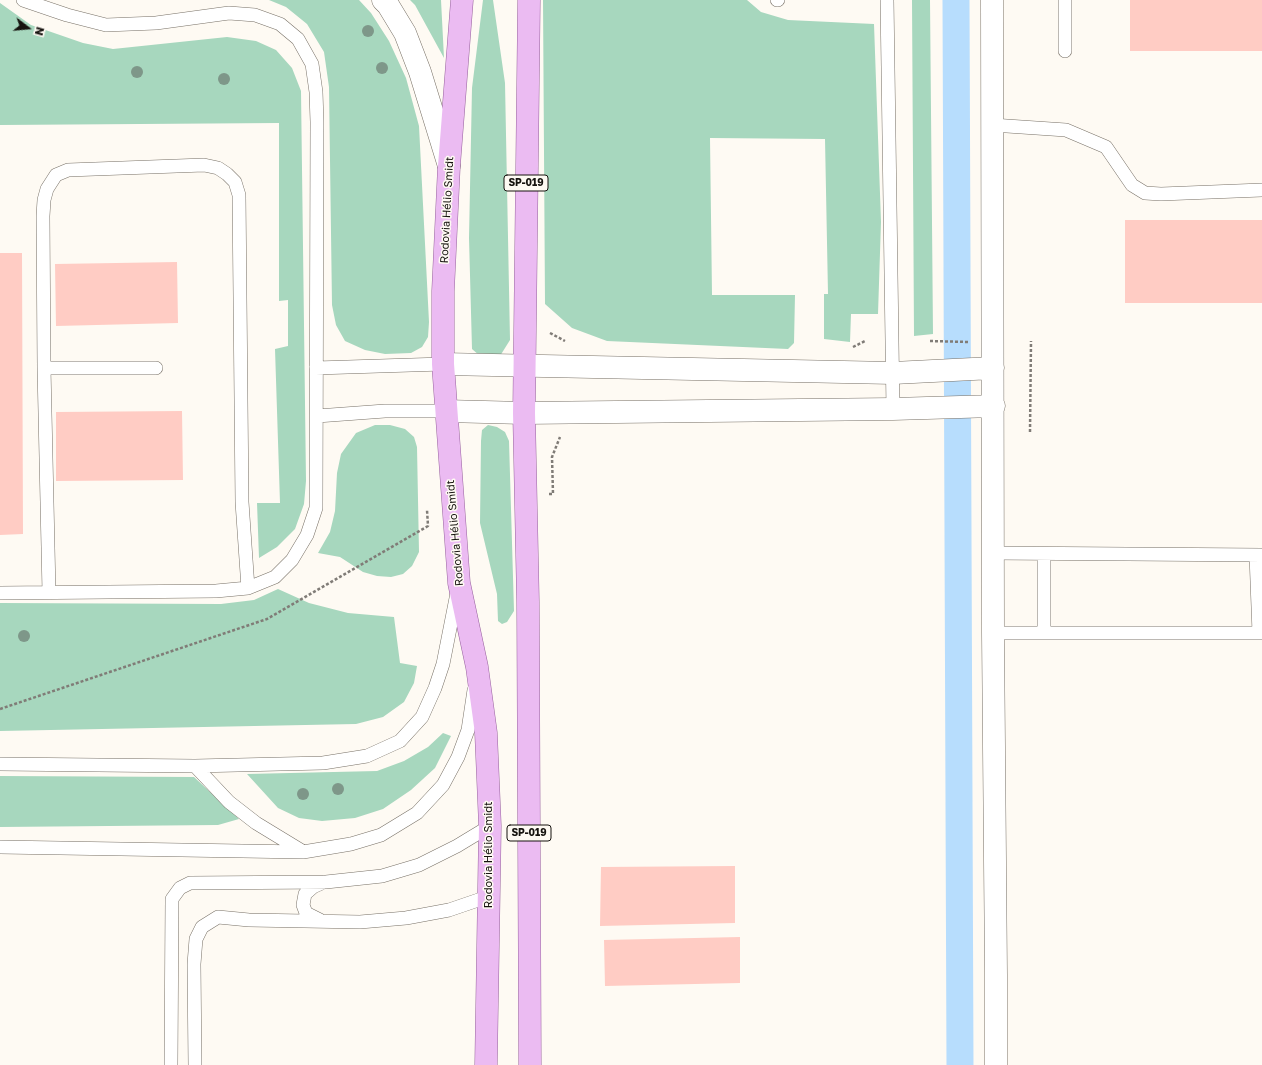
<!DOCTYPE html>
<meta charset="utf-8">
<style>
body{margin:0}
#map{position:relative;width:1262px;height:1065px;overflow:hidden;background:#fefaf3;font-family:"Golos Text",sans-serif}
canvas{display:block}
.north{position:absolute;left:8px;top:8px;width:40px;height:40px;-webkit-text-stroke:3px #fefaf3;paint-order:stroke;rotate:106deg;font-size:11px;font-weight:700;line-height:16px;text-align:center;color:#16130f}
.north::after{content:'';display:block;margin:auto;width:14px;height:18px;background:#16130f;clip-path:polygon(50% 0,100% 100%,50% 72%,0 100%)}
</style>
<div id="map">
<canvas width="1262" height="1065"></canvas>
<div class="north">N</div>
</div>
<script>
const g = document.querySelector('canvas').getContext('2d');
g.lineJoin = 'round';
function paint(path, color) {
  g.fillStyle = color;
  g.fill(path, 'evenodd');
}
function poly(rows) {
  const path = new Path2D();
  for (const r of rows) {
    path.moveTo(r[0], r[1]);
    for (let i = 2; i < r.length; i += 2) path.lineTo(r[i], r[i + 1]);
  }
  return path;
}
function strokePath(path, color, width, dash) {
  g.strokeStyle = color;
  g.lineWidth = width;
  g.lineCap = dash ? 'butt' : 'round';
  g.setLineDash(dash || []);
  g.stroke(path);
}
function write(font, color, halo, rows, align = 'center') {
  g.font = font + ' "Golos Text",sans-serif';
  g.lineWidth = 3;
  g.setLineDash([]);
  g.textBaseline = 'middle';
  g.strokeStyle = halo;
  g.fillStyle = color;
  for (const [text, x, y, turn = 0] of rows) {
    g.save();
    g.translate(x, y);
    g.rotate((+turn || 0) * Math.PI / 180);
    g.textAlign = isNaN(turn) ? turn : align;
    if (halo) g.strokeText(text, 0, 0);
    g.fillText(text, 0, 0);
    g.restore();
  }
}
const green = poly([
 [269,0,359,0,371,13,389,41,406,78,419,126,429,322,428,337,422,347,411,353,385,354,365,350,345,341,336,325,332,305,329,87,324,52,307,24,286,7],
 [410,0,441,0,444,58,415,5],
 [483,0,493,0,505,83,510,340,500,356,480,356,472,349,469,238,472,88],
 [543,0,747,0,761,12,788,20,874,24,881,222,878,314,851,314,850,342,824,339,824,294,828,294,825,139,710,138,712,295,795,295,794,343,788,349,607,341,572,328,545,304],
 [912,0,930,0,933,334,914,336],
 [0,3,31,25,83,43,113,49,227,37,256,41,276,50,292,68,301,91,306,481,304,504,295,529,277,547,259,558,257,503,280,503,275,349,288,346,288,300,279,301,279,123,0,125],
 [375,425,390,425,405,429,414,437,417,447,419,552,412,566,403,574,391,577,377,576,363,572,340,557,318,553,330,532,335,511,337,473,341,454,356,433],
 [488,425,497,427,505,432,509,441,514,611,507,622,502,624,498,621,497,594,480,523,481,441,482,430],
 [278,589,309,603,348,613,394,617,400,663,417,666,414,683,404,702,383,717,356,724,0,731,0,603,221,604,254,600],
 [443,733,451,736,435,768,411,790,383,809,355,818,322,821,299,818,278,808,247,774,377,771,404,761,428,747],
 [0,776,194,777,239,819,218,825,0,827]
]);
const canal = poly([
 [956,0,960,1065]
]);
const building = poly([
 [1130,0,1262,0,1262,51,1130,51],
 [1125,220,1262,220,1262,303,1125,303],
 [0,253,22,253,23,534,0,535],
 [177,262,178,323,56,326,55,264],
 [182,411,183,480,56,481,56,412],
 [735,866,735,923,600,926,601,867],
 [740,937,740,983,605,986,604,940]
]);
const path = poly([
 [550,333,565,341],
 [930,341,968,342],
 [853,347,865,341],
 [1030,432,1031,341],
 [549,494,553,494,552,457,560,437],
 [0,709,267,619,428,526,427,510]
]);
const lane = poly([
 [777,0,778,0],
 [887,0,893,409],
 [1065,51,1065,0],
 [992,125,1066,130,1106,147,1132,185,1145,193,1161,194,1262,190],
 [44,368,156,368],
 [316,368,443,364],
 [317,416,385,411,445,411],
 [993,553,1262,555],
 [1044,554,1044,633],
 [1256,555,1259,633],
 [49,592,44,368,43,216,44,200,47,189,56,175,68,170,204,165,218,168,227,174,235,182,239,195,242,502,248,588],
 [0,593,216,591,248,588,275,577,292,560,307,535,316,508,317,122,316,92,312,64,298,39,280,24,255,15,229,13,156,23,106,25,67,15,23,0],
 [993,633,1262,633],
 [0,764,195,766,323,763,367,756,400,741,422,717,435,688,443,664,457,593],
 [195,766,229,802,256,823,302,851],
 [0,847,303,852,351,844,381,835,417,813,443,785,458,757,468,730,474,690],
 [320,920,306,913,303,905,305,894,313,887,324,882],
 [171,1065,172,899,180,888,190,883,326,882,382,876,419,865,457,846,490,826],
 [195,1065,194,964,196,939,202,927,218,917,249,920,360,922,406,918,449,910,490,896]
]);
const street = poly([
 [383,0,388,5,405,33,420,72,449,166],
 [992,0,993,633,996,974,996,1065],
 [443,364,893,373,993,368],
 [445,411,524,413,893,409,994,406]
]);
const primary = poly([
 [462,0,449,166,443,291,443,364,459,583,477,667,486,733,490,826,486,1065],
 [529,0,524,413,528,602,530,1065]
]);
const trees = [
 [368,31],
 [382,68],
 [137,72],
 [224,79],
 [24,636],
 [338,789],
 [303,794]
];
const shields = [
 [526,183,44],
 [529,833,44]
];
const shieldNames = [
 ["SP-019",526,183],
 ["SP-019",529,833]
];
const streetNames = [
 ["Rodovia Hélio Smidt",447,210,-87],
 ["Rodovia Hélio Smidt",455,533,-95],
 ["Rodovia Hélio Smidt",489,855,-90]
];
paint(green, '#a7d7be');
strokePath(canal, '#b7ddfd', 27);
paint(building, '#ffccc4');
strokePath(lane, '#787167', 14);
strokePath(street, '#787167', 23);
strokePath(primary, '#97629d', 23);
strokePath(path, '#807c77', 2.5, [3, 2]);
strokePath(lane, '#fff', 13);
strokePath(street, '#fff', 22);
strokePath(primary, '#ebbbf2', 22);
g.fillStyle = '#7e9789';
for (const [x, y] of trees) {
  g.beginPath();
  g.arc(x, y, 6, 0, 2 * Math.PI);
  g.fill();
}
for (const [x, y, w] of shields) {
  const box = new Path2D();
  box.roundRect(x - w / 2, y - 8, w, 16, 3);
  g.fillStyle = '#fefaf3';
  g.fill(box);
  strokePath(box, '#16130f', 1);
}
write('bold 10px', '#16130f', null, shieldNames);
write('11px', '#16130f', '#fefaf3', streetNames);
</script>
